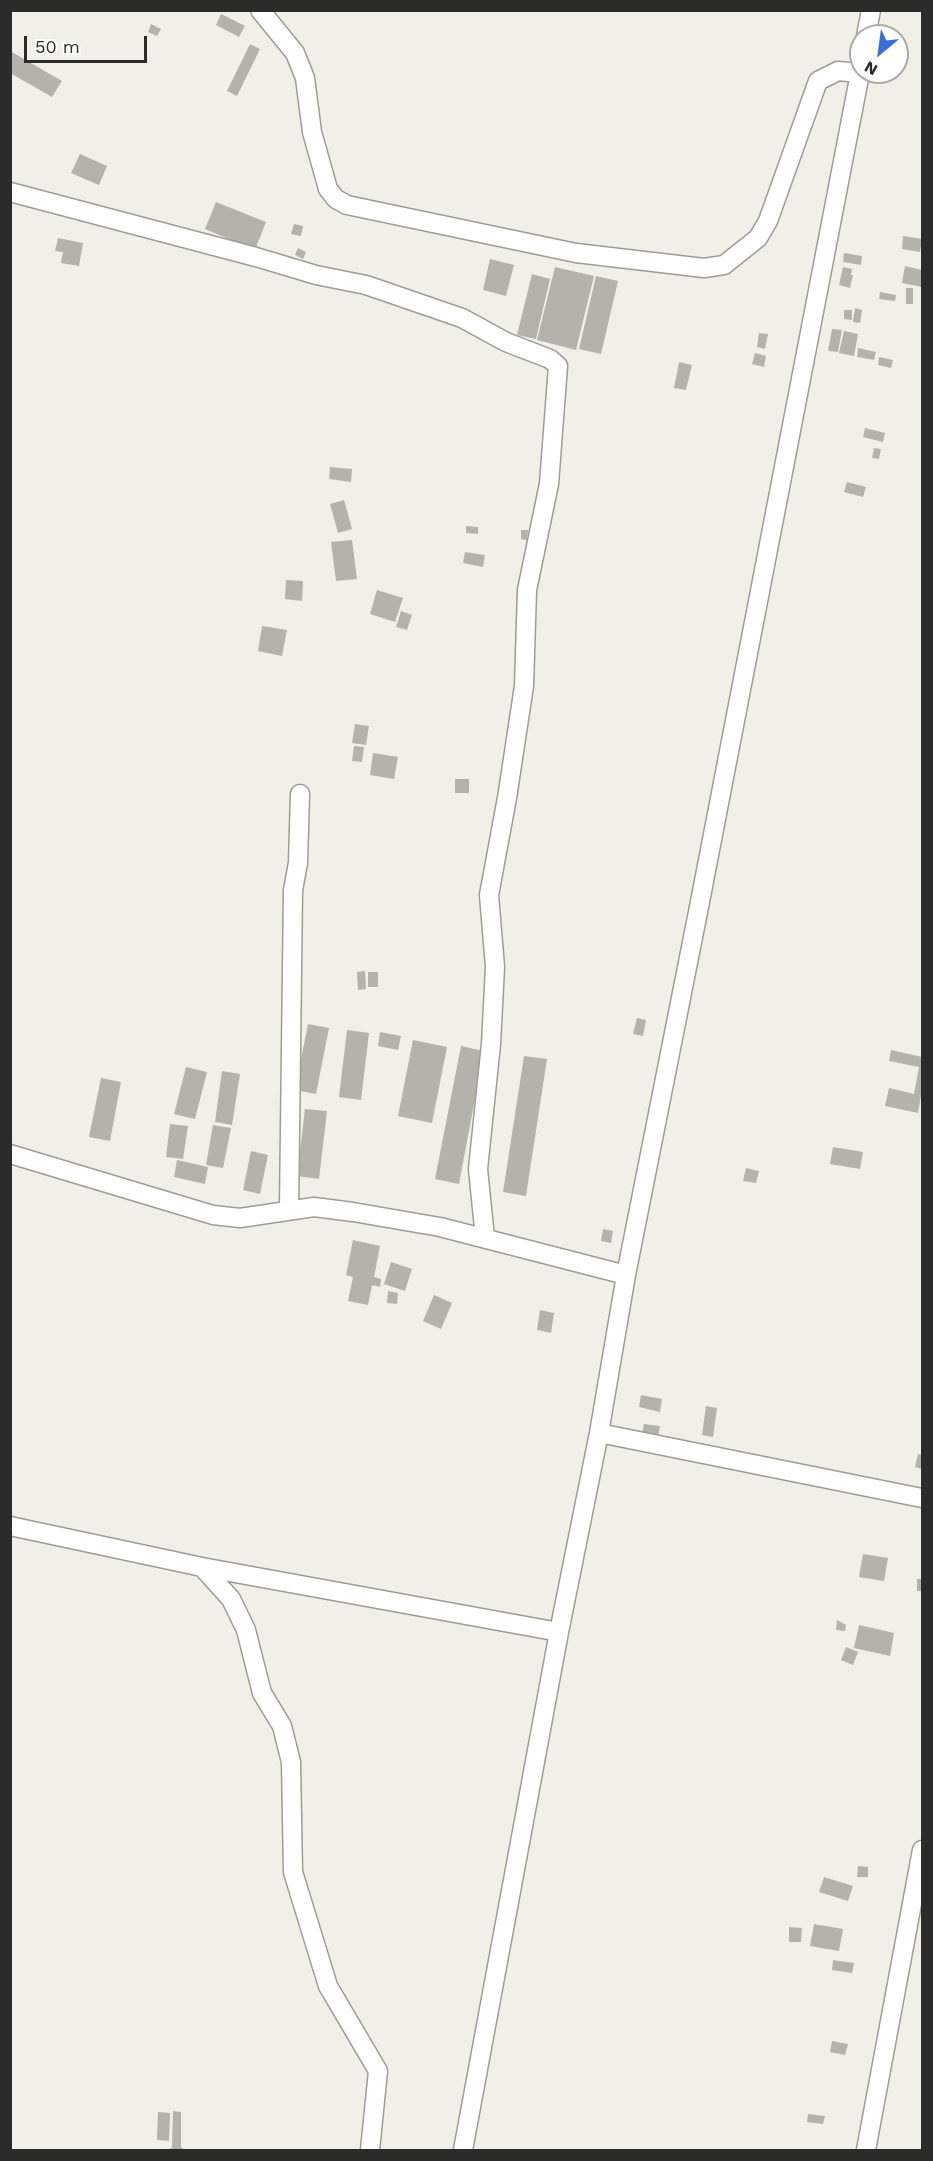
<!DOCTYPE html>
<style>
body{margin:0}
#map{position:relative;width:933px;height:2161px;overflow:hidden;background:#f0f0e8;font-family:"Work Sans",sans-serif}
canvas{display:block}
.frame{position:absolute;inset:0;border:12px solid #2b2b28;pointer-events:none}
.north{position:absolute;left:849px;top:24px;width:60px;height:60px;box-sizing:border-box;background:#fffffe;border:2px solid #aaaaa8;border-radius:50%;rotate:209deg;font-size:16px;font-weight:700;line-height:24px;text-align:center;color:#2b2b28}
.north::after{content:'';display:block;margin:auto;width:21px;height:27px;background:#3c6dde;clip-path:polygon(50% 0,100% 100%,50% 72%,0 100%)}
.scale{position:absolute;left:24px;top:36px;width:123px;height:27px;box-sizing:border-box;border:3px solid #2b2b28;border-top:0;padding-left:8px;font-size:18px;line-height:21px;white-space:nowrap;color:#2b2b28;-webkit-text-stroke:4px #fffffe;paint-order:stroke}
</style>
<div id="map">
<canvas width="933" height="2161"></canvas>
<div class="frame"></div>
<div class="north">N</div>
<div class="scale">50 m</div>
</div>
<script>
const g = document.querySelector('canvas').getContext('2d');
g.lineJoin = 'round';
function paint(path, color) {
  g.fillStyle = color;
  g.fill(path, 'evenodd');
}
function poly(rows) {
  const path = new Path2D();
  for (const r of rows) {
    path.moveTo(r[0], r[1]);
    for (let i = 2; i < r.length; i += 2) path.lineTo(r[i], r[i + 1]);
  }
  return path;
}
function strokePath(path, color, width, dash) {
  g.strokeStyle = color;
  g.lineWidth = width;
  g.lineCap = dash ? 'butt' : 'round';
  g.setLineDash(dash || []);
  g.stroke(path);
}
const building = poly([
 [221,14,245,26,239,37,216,25],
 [151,24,161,29,157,36,148,32],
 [250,44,260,49,237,96,227,91],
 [10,51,62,81,52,97,10,73],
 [80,154,107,166,99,185,71,173],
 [216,202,266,222,255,250,205,229],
 [294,224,303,226,301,236,291,234],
 [903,236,922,239,920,252,902,249],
 [58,238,83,243,79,266,61,263,63,252,55,251],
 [298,248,306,252,303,259,295,255],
 [844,253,862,256,861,265,843,262],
 [490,259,514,265,506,296,483,290],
 [905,266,922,270,922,287,902,283],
 [555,267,594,276,576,350,537,340],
 [843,267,852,269,851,275,853,275,850,288,839,285],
 [532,274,550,279,536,339,517,335],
 [596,276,618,281,601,354,579,349],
 [906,288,913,288,913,304,906,304],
 [880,292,896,295,895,301,879,299],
 [855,308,862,310,860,323,853,322],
 [844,310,852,310,852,320,844,319],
 [832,329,842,330,838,352,828,351],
 [844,331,858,334,854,356,839,353],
 [759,333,768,334,765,349,757,347],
 [858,348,876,352,874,360,857,357],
 [755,353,766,356,764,367,752,364],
 [879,357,893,360,891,368,878,365],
 [679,362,692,365,686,390,674,388],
 [865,428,885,433,883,442,863,437],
 [874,448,881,449,879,459,872,458],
 [330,467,352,469,351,482,329,479],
 [847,482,866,487,863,497,844,492],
 [344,500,352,529,338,533,330,504],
 [466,526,478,527,478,534,466,533],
 [521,530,528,530,527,540,521,539],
 [352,540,357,579,336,581,331,542],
 [465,552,485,555,483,567,463,563],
 [286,580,303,581,302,601,285,599],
 [377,590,403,598,395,622,370,614],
 [401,611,412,615,407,630,396,627],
 [262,626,287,630,282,656,258,651],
 [355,724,369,726,366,745,352,743],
 [354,746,364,747,362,762,352,761],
 [373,753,398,757,394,779,370,775],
 [455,779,469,779,469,793,455,793],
 [365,971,366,989,358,990,357,972],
 [368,972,378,972,378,987,368,987],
 [637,1018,646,1020,643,1036,633,1034],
 [308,1024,329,1028,316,1094,295,1090],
 [347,1030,369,1033,361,1100,339,1097],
 [380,1032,401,1036,398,1050,378,1046],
 [413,1040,447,1047,432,1123,398,1116],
 [461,1046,484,1051,459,1184,435,1179],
 [891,1050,922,1057,922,1090,918,1113,885,1106,889,1088,914,1094,919,1067,889,1061],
 [524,1056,547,1059,526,1196,503,1192],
 [186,1067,207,1072,195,1119,174,1114],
 [222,1071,240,1074,232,1125,215,1122],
 [101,1078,121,1082,110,1141,89,1137],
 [305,1109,327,1111,319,1179,297,1176],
 [170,1124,188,1126,183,1159,166,1157],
 [213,1125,231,1128,223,1168,206,1165],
 [833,1147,863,1152,860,1169,830,1164],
 [251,1151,268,1155,260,1194,243,1190],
 [177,1160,208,1167,205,1184,174,1177],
 [746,1168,759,1171,756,1183,743,1181],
 [603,1229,613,1231,611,1243,601,1241],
 [353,1240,380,1246,374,1277,381,1279,380,1287,372,1285,368,1305,348,1301,353,1277,346,1275],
 [391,1262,412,1269,405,1291,384,1284],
 [388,1291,398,1293,397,1304,387,1303],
 [434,1295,452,1303,441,1329,423,1321],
 [540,1310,554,1313,551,1333,537,1330],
 [641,1395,662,1399,660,1412,639,1407],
 [706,1406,717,1408,713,1437,702,1435],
 [644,1424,660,1426,658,1437,642,1434],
 [918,1454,922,1455,922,1469,915,1467],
 [863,1554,888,1558,884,1581,859,1577],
 [917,1579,922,1579,922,1591,917,1591],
 [837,1620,846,1625,845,1631,836,1630],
 [859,1625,894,1633,890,1656,854,1648],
 [846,1647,858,1652,853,1665,841,1660],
 [858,1866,868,1867,868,1877,857,1877],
 [824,1877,853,1886,848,1901,819,1892],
 [814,1924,843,1929,839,1951,810,1946],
 [789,1927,802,1928,801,1942,789,1942],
 [833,1960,854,1963,852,1973,832,1970],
 [832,2041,848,2044,845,2055,830,2052],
 [173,2111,181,2112,181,2148,183,2148,183,2150,170,2150,170,2148,172,2148],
 [158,2112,170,2113,169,2141,157,2140],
 [808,2114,825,2116,823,2124,807,2122]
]);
const minor = poly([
 [260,10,295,53,305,78,312,132,328,189,336,199,347,205,576,253,704,268,724,265,758,238,768,221,818,81,838,71,860,73],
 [866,36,871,10],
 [10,192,256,257,316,275,366,285,462,318,506,342,550,359,558,366,549,484,527,590,524,686,507,798,489,895,495,967,491,1044,478,1169,485,1238],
 [10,1154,213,1215,240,1218,314,1207,353,1212,440,1227,626,1275],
 [289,1209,293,890,298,863,300,794],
 [599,1433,922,1498],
 [10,1526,202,1567,559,1632],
 [202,1567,231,1599,246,1630,262,1693,282,1726,291,1762,293,1872,328,1986,378,2071,370,2150],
 [463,2150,559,1632,599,1433,626,1275,699,907,861,68],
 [866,2150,922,1850]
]);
paint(building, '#b3b3ac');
strokePath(minor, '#9d9c95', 21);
strokePath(minor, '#fff', 18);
</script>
